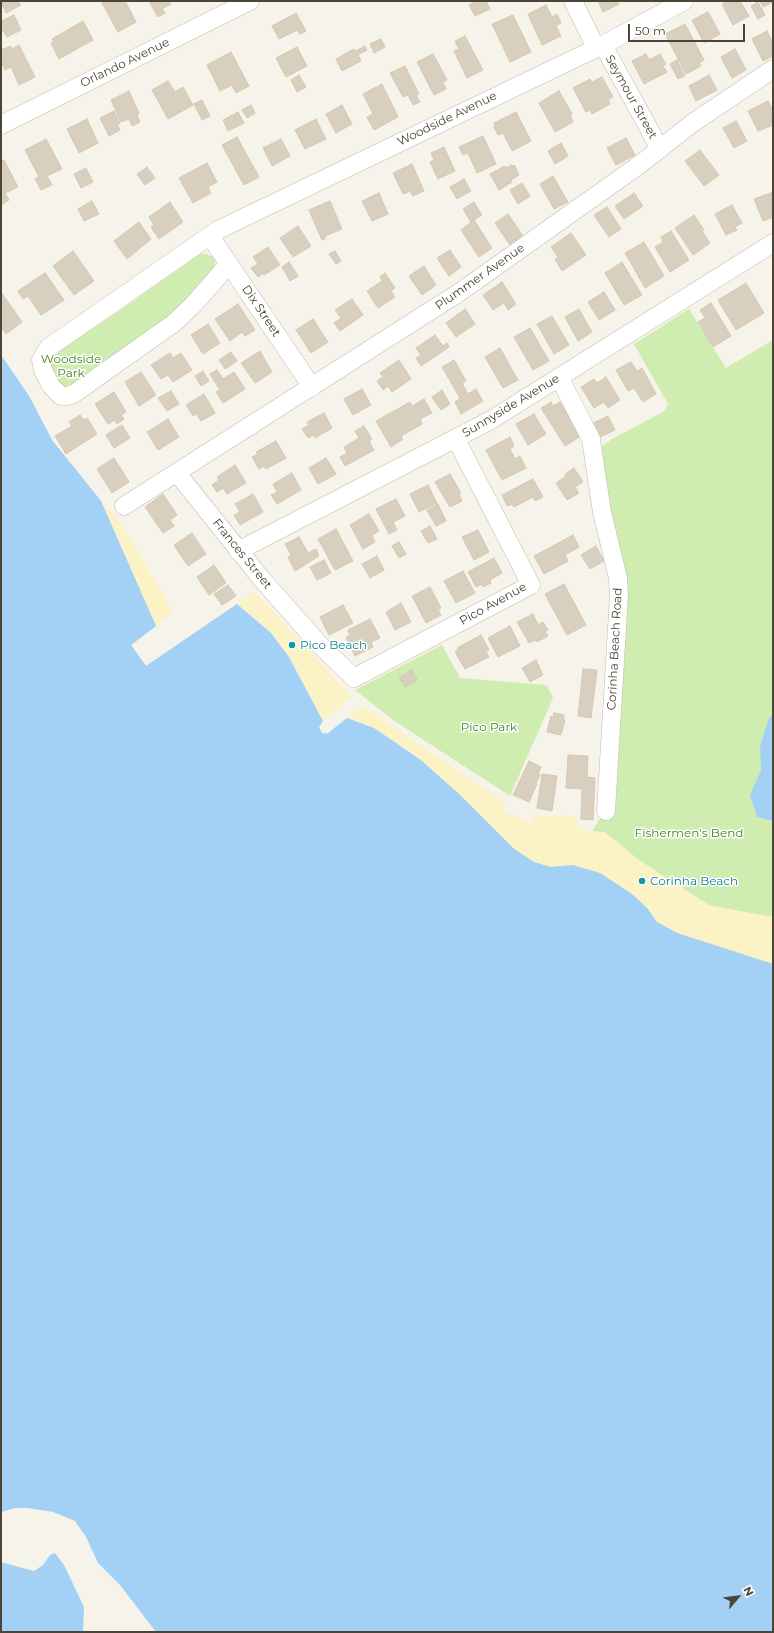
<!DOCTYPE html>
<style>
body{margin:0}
#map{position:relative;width:774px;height:1633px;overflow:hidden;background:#f6f3ea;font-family:Montserrat,sans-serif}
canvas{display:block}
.frame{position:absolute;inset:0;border:2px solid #4b4437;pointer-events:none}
.north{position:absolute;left:718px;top:1577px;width:40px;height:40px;-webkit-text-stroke:3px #fff;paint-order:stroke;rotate:62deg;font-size:11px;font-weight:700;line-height:16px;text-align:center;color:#4b4437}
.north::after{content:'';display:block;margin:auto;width:14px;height:18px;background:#4b4437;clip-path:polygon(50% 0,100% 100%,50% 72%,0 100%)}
.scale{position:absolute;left:628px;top:24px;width:117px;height:18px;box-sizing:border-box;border:2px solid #4b4437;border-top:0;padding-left:5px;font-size:12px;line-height:14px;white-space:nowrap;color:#4b4437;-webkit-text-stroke:3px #fff;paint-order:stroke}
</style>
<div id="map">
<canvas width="774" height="1633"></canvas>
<div class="frame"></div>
<div class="north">N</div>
<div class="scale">50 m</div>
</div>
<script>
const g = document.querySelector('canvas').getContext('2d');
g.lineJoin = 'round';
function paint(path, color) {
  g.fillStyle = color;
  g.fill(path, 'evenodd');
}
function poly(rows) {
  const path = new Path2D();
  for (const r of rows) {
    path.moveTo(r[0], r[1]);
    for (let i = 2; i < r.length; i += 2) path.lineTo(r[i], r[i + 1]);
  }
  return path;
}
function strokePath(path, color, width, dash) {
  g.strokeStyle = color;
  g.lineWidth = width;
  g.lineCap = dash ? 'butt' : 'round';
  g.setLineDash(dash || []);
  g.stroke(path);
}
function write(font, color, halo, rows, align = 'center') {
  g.font = font + ' Montserrat,sans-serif';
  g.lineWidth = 3;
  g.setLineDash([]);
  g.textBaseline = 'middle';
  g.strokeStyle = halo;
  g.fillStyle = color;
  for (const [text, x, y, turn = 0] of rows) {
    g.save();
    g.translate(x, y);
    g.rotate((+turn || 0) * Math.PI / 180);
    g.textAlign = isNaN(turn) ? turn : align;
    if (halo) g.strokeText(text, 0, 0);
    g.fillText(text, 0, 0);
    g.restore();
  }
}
const green = poly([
 [200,254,207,254,215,258,215,266,210,276,182,307,69,389,60,385,51,366,54,354,122,309],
 [689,309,726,368,773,340,773,1029,29,614,1,355,29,396,52,440,101,501,156,626,131,645,146,666,237,604,323,721,319,727,322,733,327,734,347,718,573,865,600,818,621,564,599,449,612,439,665,411,668,404,634,344],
 [442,645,460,678,547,685,553,698,510,796,393,720,355,690]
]);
const sand = poly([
 [101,501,117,518,130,538,164,596,172,613,156,626],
 [254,591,352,697,323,721,289,657,271,633,237,604],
 [362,705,506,803,504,812,531,823,533,814,554,818,554,815,573,816,578,821,578,830,605,832,639,860,709,905,773,917,773,964,677,933,657,922,647,908,573,865,551,867,534,863,513,848,460,795,421,760,374,728,347,718]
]);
const water = poly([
 [1,355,29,396,52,440,101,501,156,626,131,645,146,666,237,604,271,633,289,657,323,721,319,727,322,733,327,734,347,718,374,728,421,760,460,795,513,848,534,862,551,867,573,865,600,873,632,894,647,908,657,922,677,933,773,964,773,1632,156,1632,120,1585,98,1563,86,1537,75,1521,53,1512,28,1508,15,1508,1,1512],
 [773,714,773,821,757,817,750,795,761,770,760,747,769,718],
 [55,1553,64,1565,84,1607,83,1632,1,1632,1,1562,34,1571,43,1565,50,1555]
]);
const building = poly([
 [1,1,18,1,21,5,6,13,1,1],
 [101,1,125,1,136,22,118,32,101,1],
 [149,1,169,1,171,4,162,9,165,13,158,17,149,1],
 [477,1,486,1,490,9,475,16,469,5,477,1],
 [598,1,617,1,619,4,603,12,598,1],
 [729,1,740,1,749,16,733,25,722,4,729,1],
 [760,1,773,1,773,2,763,7,760,1],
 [758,2,765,15,758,19,751,6,758,2],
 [546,5,552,17,557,14,561,23,556,26,561,36,542,45,528,14,546,5],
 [708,12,720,34,704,43,692,20,708,12],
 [296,13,306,31,300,34,297,30,279,39,272,26,296,13],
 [14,15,21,30,7,37,1,27,1,21,14,15],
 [513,15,531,52,510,62,492,24,513,15],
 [83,21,93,40,59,59,51,43,54,42,52,39,83,21],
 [685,24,704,60,699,63,701,66,686,74,665,34,685,24],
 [767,31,773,43,773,56,763,61,752,39,767,31],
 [465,36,483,70,467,78,454,51,459,49,455,41,465,36],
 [381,39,385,47,374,53,370,44,381,39],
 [19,45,35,77,19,85,11,67,5,70,1,62,1,50,11,46,12,49,19,45],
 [365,46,367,50,358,55,361,61,342,71,336,59,354,49,356,51,365,46],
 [297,47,307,66,286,77,276,58,297,47],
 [735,49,746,70,732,78,721,57,735,49],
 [231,52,249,86,236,93,232,85,220,91,207,65,231,52],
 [433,54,447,80,443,82,446,89,434,95,417,62,433,54],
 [646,54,649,60,660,54,666,64,663,66,667,72,644,84,632,61,646,54],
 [677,60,685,76,678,79,670,64,677,60],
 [405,66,419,94,416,95,420,102,413,105,408,95,403,97,390,73,405,66],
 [299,75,306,87,297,92,291,80,299,75],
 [709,75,717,90,696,101,689,86,709,75],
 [602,77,613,97,608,99,610,104,592,114,590,110,586,112,573,88,590,79,592,82,602,77],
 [168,81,175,92,183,87,193,105,168,119,152,90,168,81],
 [382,84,398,117,374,130,367,117,373,114,363,94,382,84],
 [129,91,139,113,137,115,140,122,132,126,129,119,121,122,111,100,129,91],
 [559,91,572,114,570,115,573,122,555,132,539,103,559,91],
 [202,100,210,116,202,120,194,104,202,100],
 [768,101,773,110,773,125,758,131,748,111,768,101],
 [251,105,255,113,247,118,242,110,251,105],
 [342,105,352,124,336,133,326,114,342,105],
 [114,111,120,123,117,124,120,130,109,136,100,118,114,111],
 [238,112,244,123,228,131,223,120,238,112],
 [516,112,531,141,512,151,503,133,498,135,494,127,495,126,494,123,516,112],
 [87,119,98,143,79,153,67,129,87,119],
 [316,119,326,139,305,149,295,130,316,119],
 [736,121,747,141,734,148,723,128,736,121],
 [483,136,496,164,477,173,468,153,463,155,459,147,483,136],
 [237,137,259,177,244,185,222,145,237,137],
 [626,138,635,155,616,165,607,148,626,138],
 [46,139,62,169,47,176,52,185,41,190,35,179,39,177,25,150,46,139],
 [281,139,290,156,272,166,263,148,281,139],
 [561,143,568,156,555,164,548,151,561,143],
 [444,147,455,171,438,179,430,162,434,160,431,153,444,147],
 [700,150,719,175,704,186,685,161,700,150],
 [4,160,18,187,5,193,9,200,1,205,1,161,4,160],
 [207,163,217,182,208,187,211,193,193,203,179,178,207,163],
 [412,164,424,191,413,196,410,191,403,194,393,173,412,164],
 [511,165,515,166,519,175,511,180,512,182,499,190,490,174,505,166,506,168,511,165],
 [147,167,155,178,145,185,137,174,147,167],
 [86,168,93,182,81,188,74,174,86,168],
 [553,176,568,202,554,209,540,184,553,176],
 [464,179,471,191,457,199,450,187,464,179],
 [522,183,530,196,518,204,510,190,522,183],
 [773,192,773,217,763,221,754,199,773,192],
 [379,193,388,214,372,221,362,201,379,193],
 [634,193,643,206,624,219,615,206,634,193],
 [92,201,99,214,84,221,78,209,92,201],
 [330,201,342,229,325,236,325,239,322,240,309,210,330,201],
 [170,202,183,222,159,239,151,227,154,225,149,217,170,202],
 [474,202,482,215,471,222,463,209,474,202],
 [732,205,742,223,735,227,737,230,726,235,715,214,732,205],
 [607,207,621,229,609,237,594,215,607,207],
 [508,214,523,236,510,245,495,223,508,214],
 [694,215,704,230,702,231,710,243,693,255,675,228,694,215],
 [474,220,492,248,479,257,461,230,474,220],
 [139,222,151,239,127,259,114,241,139,222],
 [298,226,311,246,293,257,280,238,298,226],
 [671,231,689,260,670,272,655,247,663,242,661,237,671,231],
 [571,233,586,255,562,271,555,259,558,257,551,247,571,233],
 [644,242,664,276,645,288,625,253,644,242],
 [268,247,280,265,264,275,263,273,258,277,251,268,258,264,253,257,268,247],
 [450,250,461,267,449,276,437,258,450,250],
 [73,251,94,281,74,295,53,266,73,251],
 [335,251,341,261,336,264,329,254,335,251],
 [289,262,298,276,290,281,282,267,289,262],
 [622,262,642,295,624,305,605,273,622,262],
 [424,266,436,285,422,295,409,276,424,266],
 [45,273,64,300,41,315,28,296,23,299,18,291,45,273],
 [385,273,395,288,391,291,395,297,378,308,367,291,382,281,380,277,385,273],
 [502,282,516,304,508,310,504,303,493,310,483,295,502,282],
 [746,283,764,313,736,330,718,300,746,283],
 [1,292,22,322,6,334,1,327,1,292],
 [604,292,615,310,599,320,588,302,604,292],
 [352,299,363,315,340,331,334,323,341,318,335,310,352,299],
 [711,303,731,336,713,347,698,322,705,318,700,310,711,303],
 [238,304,255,330,245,336,242,332,230,341,215,319,238,304],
 [465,309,475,324,456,337,446,323,465,309],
 [579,309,592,332,578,341,565,317,579,309],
 [552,316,569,345,554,354,537,324,552,316],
 [313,319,328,342,311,353,296,330,313,319],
 [208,324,220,343,203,354,191,335,208,324],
 [530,328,549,361,533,370,514,337,530,328],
 [435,335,443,346,447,343,449,347,421,366,416,358,421,355,416,348,435,335],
 [500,348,518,380,503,388,485,357,500,348],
 [260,351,272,372,255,383,241,363,260,351],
 [231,352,237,361,225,369,219,360,231,352],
 [170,353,173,358,181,353,192,370,173,382,168,375,161,379,151,365,170,353],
 [399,360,411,379,392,392,388,386,383,390,377,381,383,377,380,373,399,360],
 [454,360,466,381,462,383,468,394,476,389,483,401,461,414,455,402,460,398,442,367,454,360],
 [631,362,637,371,642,368,656,394,643,402,634,388,628,391,616,370,631,362],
 [217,370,223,379,234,372,245,389,223,403,216,392,220,390,210,374,217,370],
 [203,371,209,381,201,386,195,376,203,371],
 [141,372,156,395,139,406,125,382,141,372],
 [606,377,620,400,608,408,604,402,594,408,581,387,594,379,597,383,606,377],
 [362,389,371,405,353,415,344,399,362,389],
 [442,390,450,404,441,410,432,397,442,390],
 [171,391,179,404,167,411,158,398,171,391],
 [114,392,126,412,121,415,124,419,117,424,115,420,108,424,95,404,114,392],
 [204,394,215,413,201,421,196,414,193,416,186,405,204,394],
 [424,399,432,413,420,419,422,424,401,436,403,439,391,447,376,421,410,402,412,406,424,399],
 [551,402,553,406,560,402,581,436,565,446,541,408,551,402],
 [324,413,332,428,315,438,314,435,308,438,302,429,309,425,307,422,324,413],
 [534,414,546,434,528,445,516,424,534,414],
 [80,415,84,420,87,418,97,434,66,454,55,436,72,426,69,422,80,415],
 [608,416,615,430,600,437,593,423,608,416],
 [168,419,179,437,158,450,147,432,168,419],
 [122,425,130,438,114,448,106,435,122,425],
 [364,426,372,439,369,441,374,450,345,466,340,457,347,453,344,447,359,438,355,431,364,426],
 [510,437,514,446,510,449,515,459,520,456,526,468,502,480,486,450,510,437],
 [276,441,286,458,266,469,264,466,259,469,252,457,258,454,256,452,276,441],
 [114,458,129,482,112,493,97,469,114,458],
 [326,458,336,474,318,484,309,468,326,458],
 [235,465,246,483,227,494,223,488,217,492,212,485,219,480,217,477,235,465],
 [574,468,583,482,575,487,579,493,567,500,556,483,566,476,565,474,574,468],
 [292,473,301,490,277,504,271,495,277,492,273,484,292,473],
 [450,474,461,493,459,494,462,501,450,507,435,482,450,474],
 [533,479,543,497,535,501,533,497,514,507,512,504,507,506,502,495,533,479],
 [428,485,437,503,419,512,410,494,428,485],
 [163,494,177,515,170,520,174,526,163,533,145,507,163,494],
 [253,494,263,512,240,525,234,515,240,512,235,504,253,494],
 [396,499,405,516,393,522,397,530,389,534,376,509,396,499],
 [438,504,446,521,436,526,427,510,438,504],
 [369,514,379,531,372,535,375,542,363,549,350,525,369,514],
 [430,526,437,539,428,543,421,531,430,526],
 [336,529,353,561,335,570,318,539,336,529],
 [478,530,489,552,474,560,462,537,478,530],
 [192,533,206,554,188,566,174,545,192,533],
 [573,535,579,547,565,555,568,561,544,574,534,556,573,535],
 [299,537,308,553,316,549,319,556,295,571,288,557,291,555,285,544,299,537],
 [399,542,406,554,399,558,392,546,399,542],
 [596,546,604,561,590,569,581,555,596,546],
 [377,556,384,570,370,578,362,564,377,556],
 [494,558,502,573,490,580,491,583,483,587,482,584,476,587,468,572,494,558],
 [324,560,331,573,317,580,310,567,324,560],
 [214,565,226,583,209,595,197,577,214,565],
 [463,571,475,593,456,603,444,581,463,571],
 [564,584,586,625,567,635,545,594,564,584],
 [228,585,236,596,222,605,214,594,228,585],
 [430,587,441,608,438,610,441,615,426,623,412,596,430,587],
 [401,603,411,622,395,630,386,612,401,603],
 [343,605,353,623,329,635,320,617,343,605],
 [533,614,538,625,543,622,548,630,545,631,548,636,537,642,536,640,529,643,517,622,533,614],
 [370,619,380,638,371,642,373,647,355,656,346,637,350,635,348,630,370,619],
 [510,626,520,646,498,657,488,638,510,626],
 [481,635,489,650,486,652,489,657,465,669,455,652,458,650,457,648,481,635],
 [536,660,543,675,530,682,522,668,536,660],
 [583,669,597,670,591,718,578,716,583,669],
 [412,670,417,680,405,687,399,677,412,670],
 [554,713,564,715,563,719,565,720,561,735,547,732,551,716,553,717,554,713],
 [568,755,588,756,587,777,595,778,593,820,581,819,582,789,566,788,568,755],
 [529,761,541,767,538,774,540,775,536,783,537,784,529,802,513,795,529,761],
 [542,774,557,776,552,811,537,808,542,774]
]);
const minor = poly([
 [573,1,596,48],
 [603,45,660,149],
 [1,125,250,1],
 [210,236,312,387],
 [229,264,193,305,174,323,75,393,68,396,61,396,51,386,43,370,41,360,48,348,218,230,603,45,684,1],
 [559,377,591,439,602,512,618,578,619,595,606,811],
 [177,473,260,577,319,644,354,678,531,585,456,439],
 [124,506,460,292,639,165,694,122,773,69],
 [238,551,491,420,773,243]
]);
const markers = [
 [292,645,4,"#0f9aa8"],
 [642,881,4,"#0f9aa8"]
];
const streetNames = [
 ["Orlando Avenue",125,63,-26],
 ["Seymour Street",631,97,61],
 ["Woodside Avenue",447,119,-26],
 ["Plummer Avenue",480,277,-35],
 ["Dix Street",261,311,56],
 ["Sunnyside Avenue",511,406,-31],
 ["Frances Street",242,554,51],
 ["Pico Avenue",493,604,-29],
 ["Corinha Beach Road",615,649,-87]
];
const parkNames = [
 ["Woodside",71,359],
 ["Park",71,373],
 ["Pico Park",489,727],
 ["Fishermen's Bend",689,833]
];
const cultureNames = [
 ["Pico Beach",300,645],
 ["Corinha Beach",650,881]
];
paint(green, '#cfecb1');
paint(sand, '#fbf2c5');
paint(water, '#a3d1f6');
paint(building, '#d9cfbf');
strokePath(building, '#d4c8b1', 1);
strokePath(minor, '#c2bbac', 19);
strokePath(minor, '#fff', 18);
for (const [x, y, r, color] of markers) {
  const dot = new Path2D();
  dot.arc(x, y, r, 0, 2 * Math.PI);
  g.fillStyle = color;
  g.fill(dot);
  strokePath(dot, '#fff', 1.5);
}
write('12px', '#4b4437', '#fff', streetNames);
write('12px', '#458225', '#fff', parkNames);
write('12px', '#0d838f', '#fff', cultureNames, 'left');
</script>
